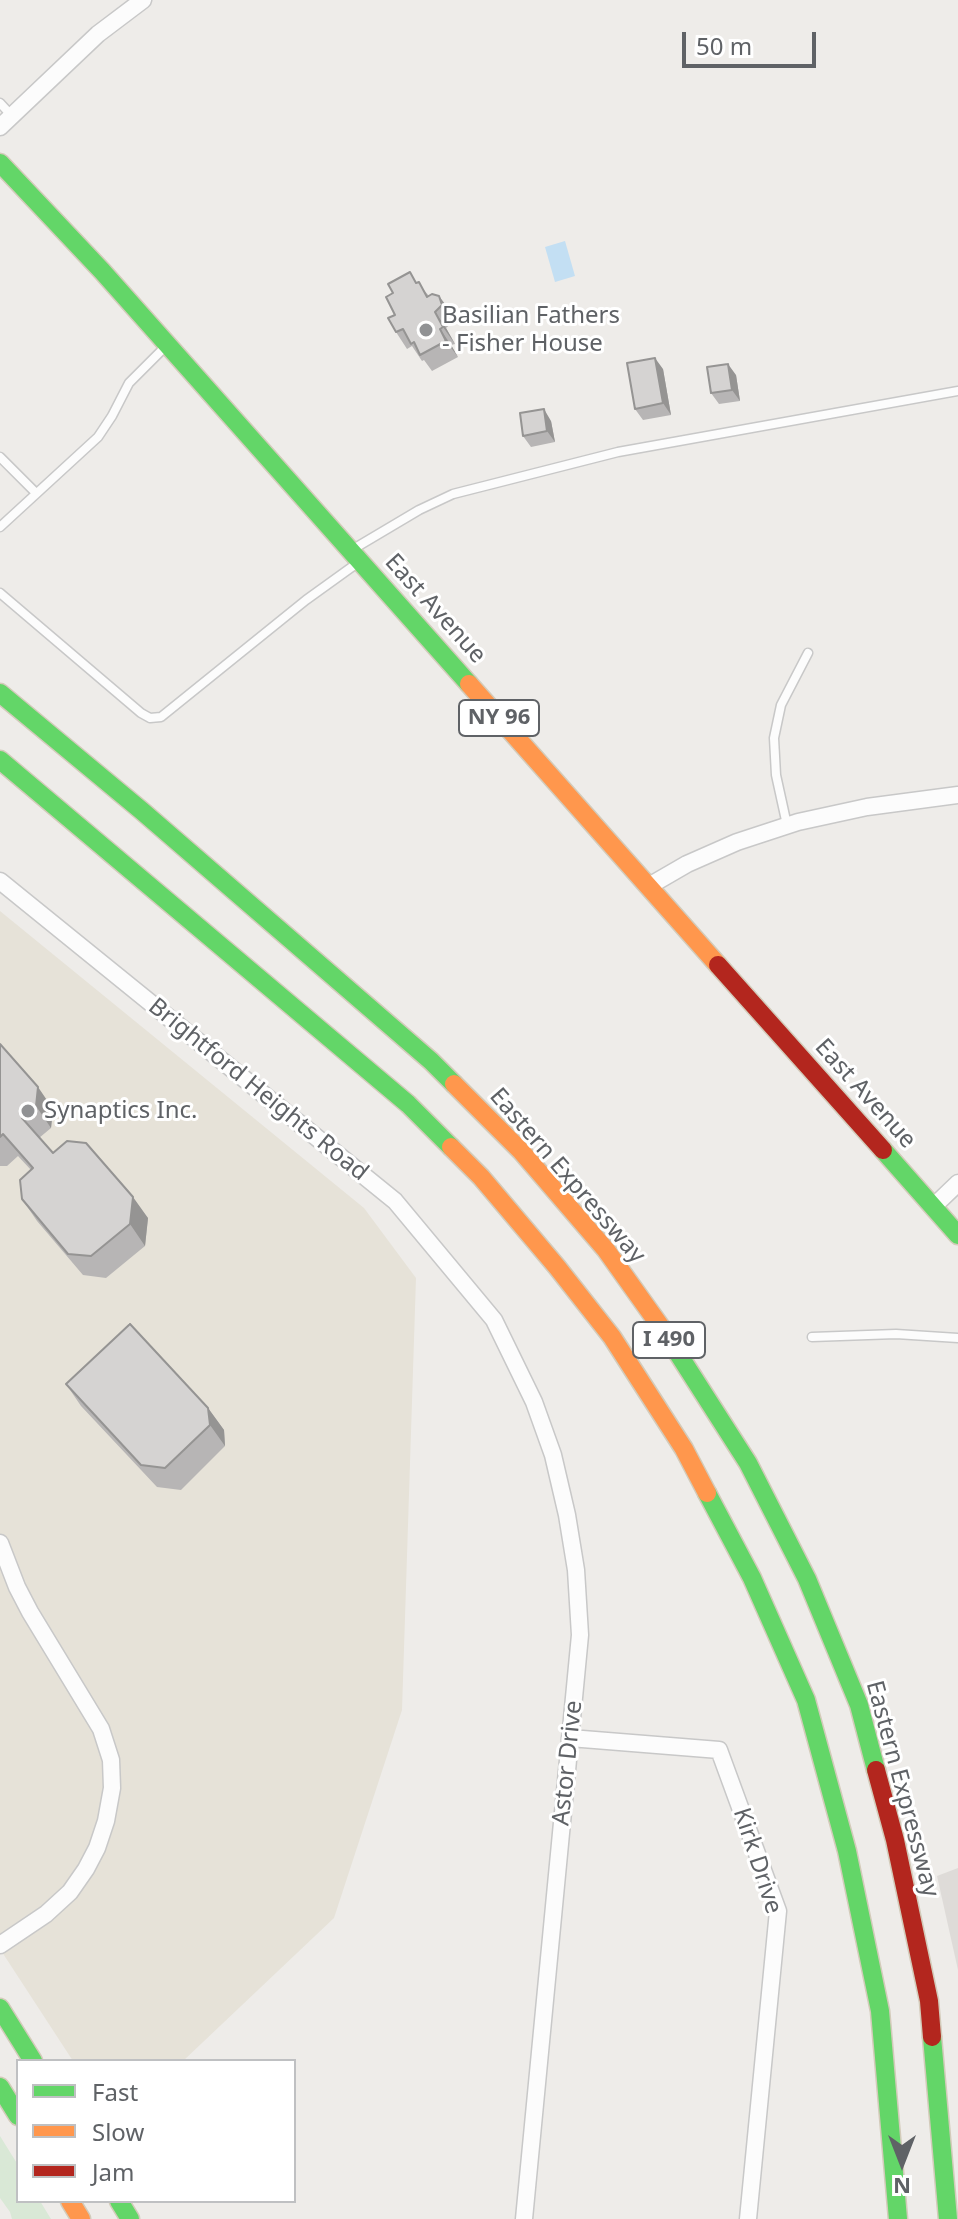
<!DOCTYPE html>
<style>
body{margin:0}
#map{position:relative;width:958px;height:2219px;overflow:hidden;background:#eeece9;font-family:"Noto Sans",sans-serif}
canvas{display:block}
.legend{position:absolute;left:16px;top:2059px;width:280px;height:144px;box-sizing:border-box;background:#fff;border:2px solid #bfc0c2;margin:0;padding:10px 14px;list-style:none;font-size:24px;color:#5f6266}
.legend li{display:flex;align-items:center;gap:16px;height:40px}
.legend b{width:40px;border:2px solid #bfc0c2}
.north{position:absolute;left:862px;top:2123px;width:80px;height:80px;-webkit-text-stroke:6px #fff;paint-order:stroke;rotate:180deg;font-size:22px;font-weight:700;line-height:32px;text-align:center;color:#5f6266}
.north::after{content:'';display:block;margin:auto;width:28px;height:36px;background:#5f6266;clip-path:polygon(50% 0,100% 100%,50% 72%,0 100%)}
.scale{position:absolute;left:682px;top:32px;width:134px;height:36px;box-sizing:border-box;border:4px solid #5f6266;border-top:0;padding-left:10px;font-size:24px;line-height:28px;white-space:nowrap;color:#5f6266;-webkit-text-stroke:6px #fff;paint-order:stroke}
</style>
<div id="map">
<canvas width="958" height="2219"></canvas>
<ul class="legend">
<li><b style="height:10px;background:#63d668"></b>Fast</li>
<li><b style="height:10px;background:#ff974d"></b>Slow</li>
<li><b style="height:10px;background:#b3261e"></b>Jam</li>
</ul>
<div class="north">N</div>
<div class="scale">50 m</div>
</div>
<script>
const g = document.querySelector('canvas').getContext('2d');
g.lineJoin = 'round';
function paint(path, color) {
  g.fillStyle = color;
  g.fill(path, 'evenodd');
}
function poly(rows) {
  const path = new Path2D();
  for (const r of rows) {
    path.moveTo(r[0], r[1]);
    for (let i = 2; i < r.length; i += 2) path.lineTo(r[i], r[i + 1]);
  }
  return path;
}
function strokePath(path, color, width, dash) {
  g.strokeStyle = color;
  g.lineWidth = width;
  g.lineCap = dash ? 'butt' : 'round';
  g.setLineDash(dash || []);
  g.stroke(path);
}
function write(font, color, halo, rows, align = 'center') {
  g.font = font + ' "Noto Sans",sans-serif';
  g.lineWidth = 6;
  g.setLineDash([]);
  g.textBaseline = 'middle';
  g.strokeStyle = halo;
  g.fillStyle = color;
  for (const [text, x, y, turn = 0] of rows) {
    g.save();
    g.translate(x, y);
    g.rotate((+turn || 0) * Math.PI / 180);
    g.textAlign = isNaN(turn) ? turn : align;
    if (halo) g.strokeText(text, 0, 0);
    g.fillText(text, 0, 0);
    g.restore();
  }
}
const commercial = poly([
 [0,911,364,1208,416,1278,402,1710,334,1918,183,2061,73,2061,0,1949]
]);
const education = poly([
 [958,1868,958,1970,937,1876]
]);
const green = poly([
 [0,2136,18,2165,18,2201,40,2201,51,2219,12,2219,10,2212,0,2198]
]);
const water = poly([
 [565,241,575,276,555,282,545,247]
]);
const lane = poly([
 [0,103,12,116],
 [0,457,36,493],
 [0,527,98,437,112,416,129,383,166,346],
 [355,548,419,510,453,494,618,452,958,391],
 [0,593,141,713,150,718,161,717,306,600,356,564],
 [787,825,776,775,774,738,781,705,808,653],
 [812,1337,896,1334,958,1338]
]);
const street = poly([
 [0,127,98,34,143,0],
 [0,881,395,1201,494,1320,534,1402,553,1455,567,1515,576,1570,580,1635,524,2219],
 [649,886,687,864,737,842,798,822,867,807,958,795],
 [934,1206,958,1183],
 [0,1543,17,1587,30,1612,101,1729,111,1760,112,1788,106,1821,97,1848,86,1869,70,1892,46,1914,0,1945],
 [570,1738,719,1750,778,1911,748,2219]
]);
const fast = poly([
 [0,163,102,271,469,684],
 [0,693,142,811,431,1061,454,1084],
 [0,760,408,1104,451,1147],
 [883,1150,958,1235],
 [663,1330,748,1463,807,1579,859,1705,876,1770],
 [707,1493,752,1578,806,1700,847,1851,880,2011,898,2219],
 [0,2008,33,2061],
 [932,2037,948,2219],
 [0,2087,18,2116],
 [119,2201,130,2219]
]);
const slow = poly([
 [469,684,718,965],
 [454,1084,521,1151,606,1250,663,1330],
 [451,1147,481,1177,557,1267,612,1337,684,1449,707,1493],
 [70,2201,81,2219]
]);
const jam = poly([
 [718,965,883,1150],
 [876,1770,895,1840,929,2001,932,2037]
]);
const wall = poly([
 [417,282,429,296,432,294,451,312,454,321,446,328,455,344,451,345,458,357,432,371,424,360,422,361,412,346,407,349,396,332],
 [663,369,671,415,643,420,635,409],
 [736,375,740,401,719,404,711,393],
 [551,421,555,442,531,447,523,436],
 [0,1044,53,1109,51,1128,39,1138,53,1153,148,1218,145,1246,106,1278,83,1275,37,1221,22,1199,31,1170,18,1156,7,1166,0,1166],
 [66,1384,208,1408,224,1430,225,1446,181,1490,157,1487,81,1406]
]);
const shadedWall = poly([
 [439,296,451,312,454,321,442,305],
 [435,312,446,328,455,344,443,327],
 [440,329,451,345,458,357,446,341],
 [655,358,663,369,671,415,663,403],
 [728,364,736,375,740,401,732,390],
 [544,409,551,421,555,442,547,431],
 [38,1087,53,1109,51,1128,36,1106],
 [133,1197,148,1218,145,1246,130,1224],
 [208,1408,224,1430,225,1446,210,1425]
]);
const building = poly([
 [410,272,416,283,419,282,427,297,432,294,439,296,442,305,435,312,443,327,440,329,446,341,420,355,414,342,411,344,403,329,396,332,388,318,395,315,386,297,393,293,388,284,410,272],
 [655,358,663,403,635,409,627,363,655,358],
 [728,364,732,390,711,393,707,367,728,364],
 [544,409,547,431,523,436,520,413,544,409],
 [0,1044,38,1087,36,1106,22,1118,53,1153,67,1141,86,1143,133,1197,130,1224,91,1256,68,1254,22,1199,20,1180,33,1168,3,1134,0,1137,0,1044],
 [130,1324,208,1408,210,1425,165,1468,141,1465,66,1384,130,1324]
]);
const markers = [
 [426,330,8,"#919294"],
 [28,1111,8,"#919294"]
];
const shields = [
 [499,718,80],
 [669,1340,72]
];
const shieldNames = [
 ["NY 96",499,718],
 ["I 490",669,1340]
];
const poiNames = [
 ["Basilian Fathers",442,316],
 ["- Fisher House",442,344],
 ["Synaptics Inc.",44,1111]
];
const streetNames = [
 ["East Avenue",435,609,48],
 ["Brightford Heights Road",258,1090,39],
 ["East Avenue",865,1094,48],
 ["Eastern Expressway",567,1176,49],
 ["Astor Drive",568,1763,-84],
 ["Eastern Expressway",902,1789,75],
 ["Kirk Drive",757,1861,72]
];
paint(commercial, '#e6e2d8');
paint(education, '#dedbd8');
paint(green, '#d9e8d6');
paint(water, '#c3dff3');
strokePath(lane, '#c8c8c8', 11);
strokePath(street, '#c8c8c8', 19);
strokePath(fast, '#d3cbba', 21);
strokePath(slow, '#d3cbba', 21);
strokePath(jam, '#d3cbba', 21);
strokePath(lane, '#fcfcfc', 8);
strokePath(street, '#fcfcfc', 16);
strokePath(fast, '#63d668', 18);
strokePath(slow, '#ff974d', 18);
strokePath(jam, '#b3261e', 18);
paint(wall, '#b7b5b5');
paint(shadedWall, '#959493');
paint(building, '#d5d3d2');
strokePath(building, '#959493', 2);
for (const [x, y, r, color] of markers) {
  const dot = new Path2D();
  dot.arc(x, y, r, 0, 2 * Math.PI);
  g.fillStyle = color;
  g.fill(dot);
  strokePath(dot, '#fff', 3);
}
for (const [x, y, w] of shields) {
  const box = new Path2D();
  box.roundRect(x - w / 2, y - 18, w, 36, 6);
  g.fillStyle = '#fff';
  g.fill(box);
  strokePath(box, '#5f6266', 2);
}
write('bold 22px', '#5f6266', null, shieldNames);
write('24px', '#5f6266', '#fff', poiNames, 'left');
write('24px', '#5f6266', '#fff', streetNames);
</script>
